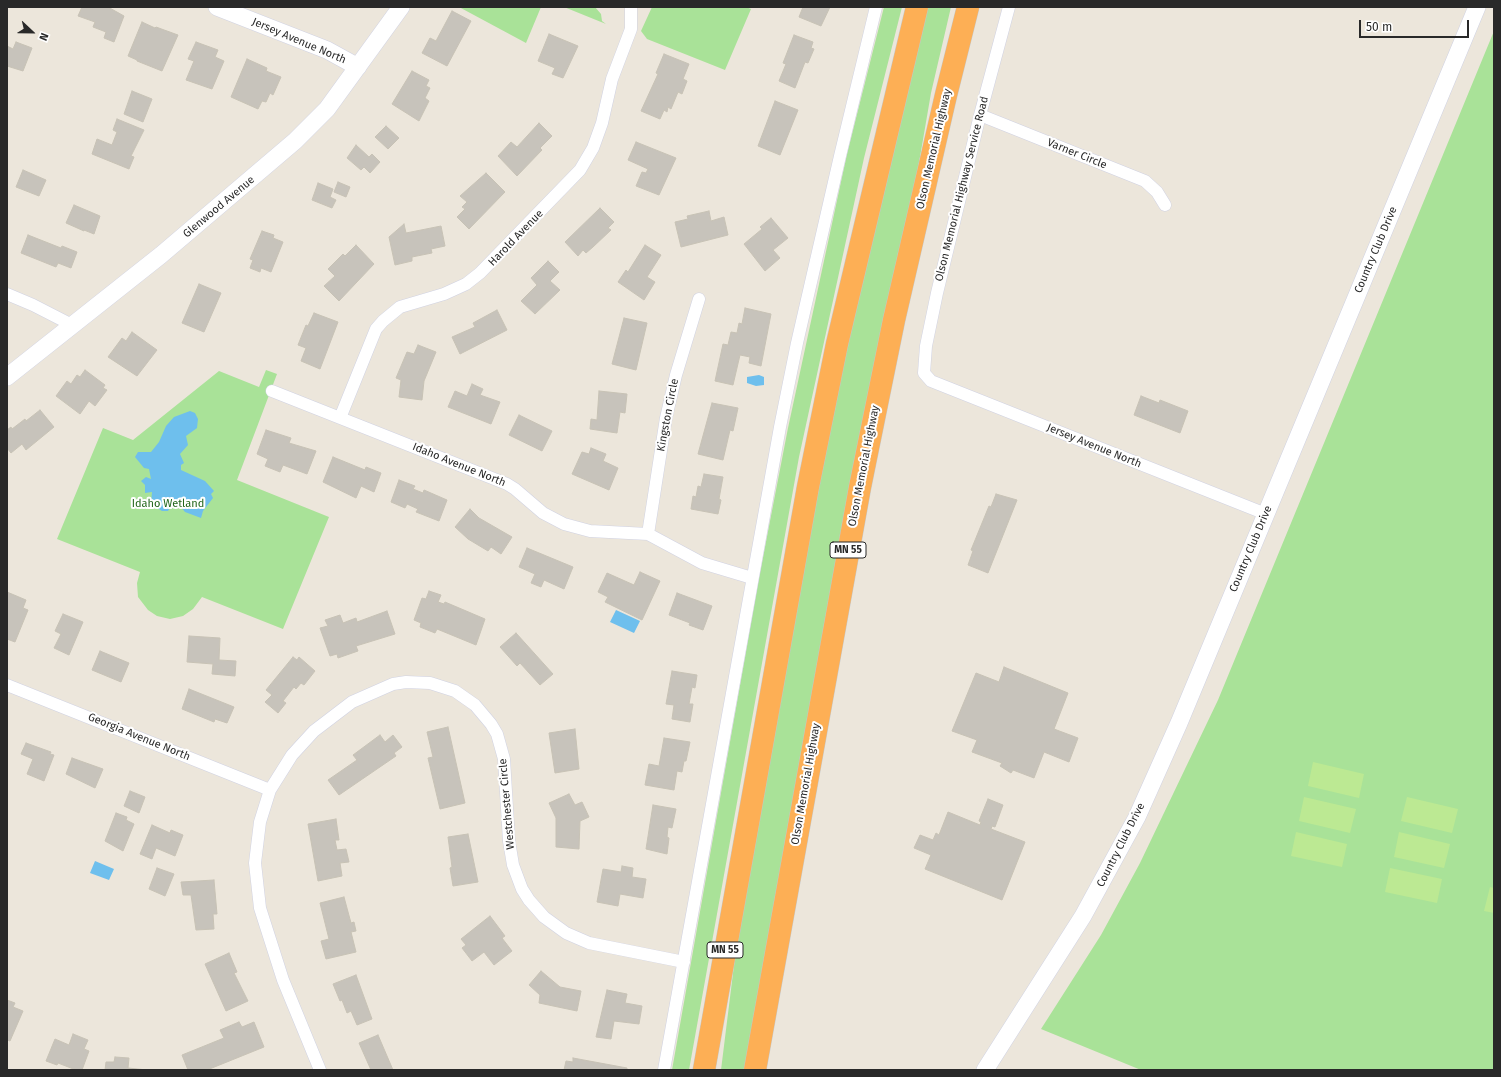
<!DOCTYPE html>
<style>
body{margin:0}
#map{position:relative;width:1501px;height:1077px;overflow:hidden;background:#ece6db;font-family:"Fira Sans",sans-serif}
canvas{display:block}
.frame{position:absolute;inset:0;border:8px solid #292929;pointer-events:none}
.north{position:absolute;left:12px;top:12px;width:40px;height:40px;-webkit-text-stroke:3px #fff;paint-order:stroke;rotate:112deg;font-size:11px;font-weight:700;line-height:16px;text-align:center;color:#292929}
.north::after{content:'';display:block;margin:auto;width:14px;height:18px;background:#292929;clip-path:polygon(50% 0,100% 100%,50% 72%,0 100%)}
.scale{position:absolute;left:1359px;top:20px;width:110px;height:18px;box-sizing:border-box;border:2px solid #292929;border-top:0;padding-left:5px;font-size:12px;line-height:14px;white-space:nowrap;color:#292929;-webkit-text-stroke:3px #fff;paint-order:stroke}
</style>
<div id="map">
<canvas width="1501" height="1077"></canvas>
<div class="frame"></div>
<div class="north">N</div>
<div class="scale">50 m</div>
</div>
<script>
const g = document.querySelector('canvas').getContext('2d');
g.lineJoin = 'round';
function paint(path, color) {
  g.fillStyle = color;
  g.fill(path, 'evenodd');
}
function poly(rows) {
  const path = new Path2D();
  for (const r of rows) {
    path.moveTo(r[0], r[1]);
    for (let i = 2; i < r.length; i += 2) path.lineTo(r[i], r[i + 1]);
  }
  return path;
}
function strokePath(path, color, width, dash) {
  g.strokeStyle = color;
  g.lineWidth = width;
  g.lineCap = dash ? 'butt' : 'round';
  g.setLineDash(dash || []);
  g.stroke(path);
}
function write(font, color, halo, rows, align = 'center') {
  g.font = font + ' "Fira Sans",sans-serif';
  g.lineWidth = 4;
  g.setLineDash([]);
  g.textBaseline = 'middle';
  g.strokeStyle = halo;
  g.fillStyle = color;
  for (const [text, x, y, turn = 0] of rows) {
    g.save();
    g.translate(x, y);
    g.rotate((+turn || 0) * Math.PI / 180);
    g.textAlign = isNaN(turn) ? turn : align;
    if (halo) g.strokeText(text, 0, 0);
    g.fillText(text, 0, 0);
    g.restore();
  }
}
const green = poly([
 [459,7,541,7,526,43],
 [564,7,595,7,601,14,602,21,606,24],
 [652,7,746,7,751,9,725,70,647,39,641,31],
 [884,7,902,7,864,158,799,457,689,1070,672,1070,759,578,788,428,847,154],
 [927,7,951,7,931,93,920,157,745,1070,721,1070,735,957,783,682,829,433,866,259],
 [1494,31,1494,1070,1141,1070,1041,1029,1101,935,1140,863,1218,700],
 [266,370,277,374,237,480,329,517,283,629,202,597,193,609,183,616,170,619,157,616,148,610,138,597,137,583,140,572,57,539,103,428,133,440,219,371,259,387]
]);
const pitch = poly([
 [1313,762,1364,774,1359,798,1308,786],
 [1304,797,1356,809,1350,833,1299,821],
 [1407,797,1458,809,1452,833,1401,821],
 [1296,832,1347,844,1342,867,1291,856],
 [1399,832,1450,844,1444,868,1394,857],
 [1390,868,1442,879,1437,903,1385,892],
 [1490,887,1494,888,1494,913,1484,911]
]);
const water = poly([
 [759,375,764,377,764,385,756,386,747,383,747,377],
 [190,411,195,413,198,419,197,428,186,436,188,445,180,454,184,463,181,465,181,470,205,481,214,491,211,494,213,498,203,511,201,518,185,512,179,505,172,504,168,511,162,511,151,504,152,492,145,493,145,485,141,481,146,477,151,479,149,469,144,468,135,457,138,452,151,452,159,442,166,426,174,417],
 [616,610,640,621,634,633,610,622],
 [95,861,114,869,109,880,90,873]
]);
const building = poly([
 [82,7,108,7,124,16,114,42,104,38,106,32,93,27,95,22,78,16,82,7],
 [803,7,830,7,821,26,799,17,803,7],
 [452,11,471,21,447,66,422,53,430,38,436,41,452,11],
 [142,22,155,28,156,27,178,35,162,71,137,61,137,60,128,56,142,22],
 [549,34,578,46,563,78,552,74,555,68,538,61,549,34],
 [794,35,813,42,811,48,814,49,808,63,805,62,795,88,779,81,786,64,783,63,794,35],
 [16,42,32,48,23,71,7,66,7,46,13,49,16,42],
 [196,42,218,50,215,57,224,61,212,89,186,80,194,61,188,59,196,42],
 [664,54,689,64,683,79,687,81,682,94,678,92,671,109,668,107,667,112,664,110,660,119,641,111,658,74,656,73,664,54],
 [247,59,267,68,266,71,281,77,273,95,270,93,266,102,262,101,258,109,231,97,247,59],
 [412,71,429,80,426,86,430,88,425,98,429,101,419,121,392,104,412,71],
 [132,91,152,99,143,122,124,114,132,91],
 [775,101,798,110,780,155,758,146,775,101],
 [117,119,144,130,131,156,134,157,129,169,92,154,97,139,112,145,117,132,113,130,117,119],
 [539,123,552,136,540,148,542,150,517,176,498,156,511,142,517,147,539,123],
 [386,126,399,138,388,149,375,137,386,126],
 [636,142,676,158,659,195,636,186,642,172,646,173,648,169,628,160,636,142],
 [356,145,369,157,372,154,380,162,370,173,364,167,361,170,347,158,356,145],
 [23,170,46,180,39,196,16,187,23,170],
 [486,173,505,192,469,229,457,217,465,209,462,207,467,202,460,196,486,173],
 [338,182,350,187,346,197,334,192,338,182],
 [318,183,333,189,330,197,336,200,332,208,312,200,318,183],
 [74,205,100,216,94,234,84,230,84,231,66,223,74,205],
 [600,208,614,222,608,228,611,230,593,247,586,253,583,250,578,256,565,242,600,208],
 [709,211,711,221,724,217,728,235,681,247,675,222,688,219,687,216,709,211],
 [771,218,788,238,773,250,780,258,765,271,744,244,762,229,760,227,771,218],
 [404,224,406,233,441,226,445,246,431,249,432,253,412,257,412,261,395,265,389,237,404,224],
 [262,231,274,235,273,238,283,242,271,272,261,268,260,272,250,268,253,260,250,259,262,231],
 [28,235,61,248,62,246,77,252,71,268,58,263,56,267,21,253,28,235],
 [356,245,374,264,339,301,324,286,335,276,328,269,343,254,345,256,356,245],
 [645,245,661,255,647,277,655,282,644,300,618,282,626,270,628,272,645,245],
 [548,261,559,272,550,281,560,290,535,314,521,301,537,285,531,278,548,261],
 [199,284,221,293,204,332,182,323,199,284],
 [745,308,771,314,761,366,749,363,750,357,740,355,733,385,715,381,723,344,728,345,731,332,737,333,739,323,742,324,745,308],
 [497,310,507,330,460,354,452,337,475,327,473,323,497,310],
 [314,313,338,322,320,369,301,361,306,348,298,345,306,325,308,326,314,313],
 [624,318,647,323,636,370,612,364,624,318],
 [132,332,157,350,137,376,108,357,122,338,126,341,132,332],
 [418,345,436,352,424,381,422,400,399,397,401,380,396,378,407,352,414,354,418,345],
 [85,370,105,385,103,388,107,390,95,406,89,401,80,414,56,396,67,381,71,384,77,375,80,377,85,370],
 [472,384,483,389,480,395,500,402,491,424,448,407,455,391,467,396,472,384],
 [599,391,627,394,625,413,620,412,617,433,590,429,591,419,597,420,599,391],
 [1141,396,1159,403,1160,400,1188,411,1180,433,1134,415,1141,396],
 [712,403,738,408,733,431,730,430,723,460,698,454,712,403],
 [40,410,54,427,26,450,22,444,11,453,7,448,7,430,11,427,12,429,25,419,26,421,40,410],
 [519,415,552,431,542,451,509,435,519,415],
 [266,430,291,438,289,443,316,451,307,474,283,465,280,472,265,466,268,459,257,454,266,430],
 [591,448,606,454,603,461,618,468,609,490,572,474,582,452,589,454,591,448],
 [333,457,365,470,366,467,381,473,374,492,361,486,356,498,323,482,333,457],
 [704,474,723,477,719,499,721,500,718,514,691,509,693,496,696,497,698,486,701,487,704,474],
 [399,480,415,486,413,489,423,493,424,490,447,500,439,521,416,512,418,509,407,504,405,508,391,502,399,480],
 [996,494,1017,500,988,573,968,565,973,551,971,550,989,506,991,507,996,494],
 [470,509,479,518,512,537,501,554,491,547,488,551,468,539,455,527,470,509],
 [527,548,573,567,564,589,544,580,541,587,531,583,535,574,519,567,527,548],
 [640,572,660,581,642,620,605,602,608,597,598,592,607,573,634,585,640,572],
 [429,591,441,595,438,602,444,604,445,602,485,619,476,645,437,629,435,633,420,627,421,623,414,620,422,598,426,599,429,591],
 [7,592,26,600,23,608,28,610,15,642,7,639,7,592],
 [677,593,712,606,703,630,689,625,690,623,669,615,677,593],
 [387,611,395,634,356,646,358,651,338,658,337,654,330,656,320,628,328,626,325,620,340,615,343,623,356,618,357,622,387,611],
 [63,614,83,622,69,655,54,648,61,634,55,631,63,614],
 [516,633,553,674,540,685,520,663,517,666,500,647,516,633],
 [189,636,220,638,219,660,236,661,235,676,212,674,213,664,187,662,189,636],
 [100,651,129,663,121,682,92,670,100,651],
 [293,657,297,660,299,657,315,671,304,685,301,683,296,689,294,687,283,701,286,703,278,713,265,702,272,695,266,690,293,657],
 [1004,667,1068,693,1054,729,1078,738,1069,762,1044,752,1034,778,1013,770,1011,773,1000,766,1002,763,972,752,977,740,952,731,976,673,999,682,1004,667],
 [672,671,697,675,695,688,692,687,689,704,693,704,690,722,672,719,674,705,666,704,672,671],
 [189,689,234,707,227,723,215,719,214,722,182,709,189,689],
 [448,727,465,803,440,809,428,758,433,757,427,732,448,727],
 [575,729,579,769,555,773,549,733,575,729],
 [380,735,385,742,393,735,402,747,394,753,396,756,339,795,328,780,357,760,353,755,380,735],
 [664,738,690,742,686,761,684,761,682,772,677,771,674,790,645,785,649,764,659,766,664,738],
 [26,743,51,752,50,754,54,755,44,781,27,774,33,759,21,754,26,743],
 [72,758,103,769,95,788,66,774,72,758],
 [130,791,145,797,139,813,124,806,130,791],
 [569,794,575,805,582,802,589,817,580,821,579,849,556,847,556,818,549,803,569,794],
 [988,799,1003,805,995,827,992,826,991,829,1025,842,1002,900,925,869,931,855,914,848,920,835,933,840,936,833,939,835,948,812,980,825,981,822,979,821,988,799],
 [653,805,676,809,672,828,668,827,667,837,669,838,667,854,646,849,653,805],
 [116,813,127,817,126,820,134,824,123,851,105,841,116,813],
 [336,819,339,840,335,840,337,850,346,849,349,862,340,863,342,876,318,881,308,824,336,819],
 [152,825,170,833,171,830,183,835,175,856,156,848,152,859,140,854,152,825],
 [468,834,478,882,453,886,450,868,452,867,448,837,468,834],
 [622,866,633,868,632,877,646,879,643,898,620,894,618,906,597,902,603,869,621,872,622,866],
 [157,868,174,874,165,896,149,889,157,868],
 [214,880,217,914,213,914,214,929,196,930,191,895,183,895,181,882,214,880],
 [344,897,351,923,354,922,356,931,351,932,356,952,326,959,321,941,329,939,320,903,344,897],
 [490,916,505,936,502,938,512,951,494,965,484,952,472,961,462,948,466,945,461,939,490,916],
 [229,953,237,972,234,973,248,1001,226,1011,205,964,229,953],
 [541,971,560,987,581,991,577,1011,539,1003,540,995,529,985,541,971],
 [356,975,372,1019,357,1025,351,1011,347,1013,342,1000,340,1001,333,984,356,975],
 [607,990,627,994,625,1003,642,1006,639,1024,614,1021,611,1039,596,1037,607,990],
 [7,1000,15,1003,13,1007,23,1011,10,1041,7,1040,7,1000],
 [239,1022,242,1027,254,1022,264,1047,207,1070,188,1070,182,1055,224,1038,220,1030,239,1022],
 [73,1034,88,1040,84,1049,89,1051,82,1070,76,1070,58,1063,57,1065,46,1061,55,1039,69,1045,73,1034],
 [378,1035,393,1070,371,1070,359,1043,378,1035],
 [115,1057,129,1058,128,1068,147,1070,105,1070,106,1062,114,1062,115,1057],
 [573,1058,627,1068,627,1070,564,1070,566,1061,573,1062,573,1058]
]);
const street = poly([
 [1009,7,980,115,937,293,926,346,924,373,931,381,1266,514],
 [980,115,1145,181,1157,192,1165,205],
 [7,294,33,305,72,325],
 [272,391,507,484,515,489,543,513,564,524,590,531,648,534,702,563,752,578],
 [340,418,376,329,383,321,400,307,444,294,466,284,480,273,580,170,593,148,602,123,612,79,631,29,631,7],
 [648,534,666,418,676,375,699,299],
 [7,685,270,790],
 [320,1070,283,980,260,908,255,863,260,822,270,790,292,755,314,731,352,702,393,684,406,682,430,683,455,691,475,705,491,724,497,734,504,759,509,841,513,865,522,889,529,900,544,917,566,933,589,943,684,962],
 [664,1070,780,427,797,343,840,156,876,7]
]);
const secondary = poly([
 [217,7,327,50,358,67],
 [7,377,161,255,295,141,327,109,401,7],
 [985,1070,1083,916,1137,817,1179,723,1477,7]
]);
const highway = poly([
 [704,1070,808,487,837,344,917,7],
 [755,1070,860,487,894,320,946,95,968,7]
]);
const shields = [
 [848,550,36],
 [725,950,36]
];
const shieldNames = [
 ["MN 55",848,550],
 ["MN 55",725,950]
];
const streetNames = [
 ["Jersey Avenue North",299,41,23],
 ["Olson Memorial Highway",934,149,-77],
 ["Varner Circle",1077,154,22],
 ["Olson Memorial Highway Service Road",962,189,-76],
 ["Glenwood Avenue",219,207,-40],
 ["Harold Avenue",516,238,-46],
 ["Country Club Drive",1376,250,-67],
 ["Kingston Circle",668,415,-79],
 ["Jersey Avenue North",1094,446,22],
 ["Idaho Avenue North",459,465,22],
 ["Olson Memorial Highway",864,466,-79],
 ["Country Club Drive",1251,549,-67],
 ["Georgia Avenue North",139,737,22],
 ["Olson Memorial Highway",806,784,-80],
 ["Westchester Circle",507,804,-95],
 ["Country Club Drive",1121,845,-63]
];
const parkNames = [
 ["Idaho Wetland",168,504]
];
paint(green, '#a9e298');
paint(pitch, '#bce993');
paint(water, '#6ebfed');
paint(building, '#c7c3bb');
strokePath(building, '#c7c2b5', 1);
strokePath(street, '#d0d2e2', 13);
strokePath(secondary, '#d0d2e2', 18);
strokePath(highway, '#c7c7c7', 23);
strokePath(street, '#fff', 12);
strokePath(secondary, '#fff', 17);
strokePath(highway, '#fdaf55', 22);
for (const [x, y, w] of shields) {
  const box = new Path2D();
  box.roundRect(x - w / 2, y - 8, w, 16, 3);
  g.fillStyle = '#fff';
  g.fill(box);
  strokePath(box, '#292929', 1);
}
write('bold 10px', '#292929', null, shieldNames);
write('11px', '#292929', '#fff', streetNames);
write('11px', '#22651a', '#fff', parkNames);
</script>
